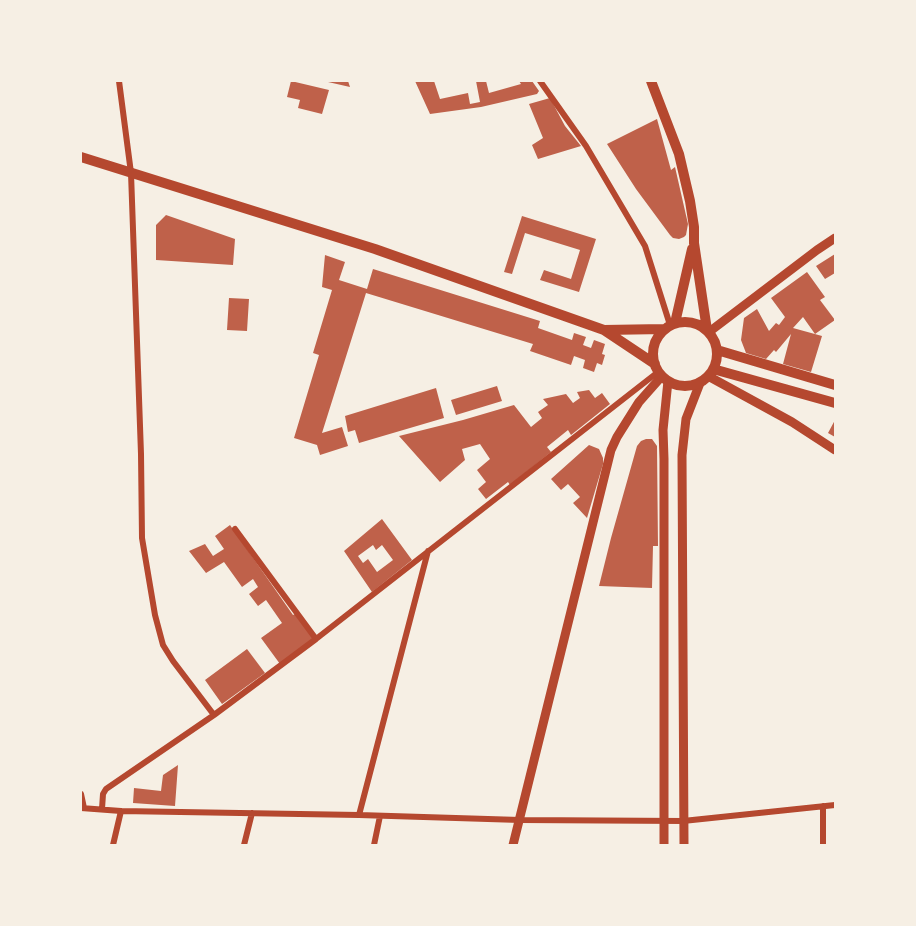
<!DOCTYPE html>
<style>
body{margin:0}
#map{position:relative;width:916px;height:926px;overflow:hidden;background:#f6efe4;font-family:Ubuntu,sans-serif}
canvas{display:block}
.frame{position:absolute;inset:0;border:82px solid #f6efe4;pointer-events:none}
</style>
<div id="map">
<canvas width="916" height="926"></canvas>
<div class="frame"></div>
</div>
<script>
const g = document.querySelector('canvas').getContext('2d');
g.lineJoin = 'round';
function paint(path, color) {
  g.fillStyle = color;
  g.fill(path, 'evenodd');
}
function poly(rows) {
  const path = new Path2D();
  for (const r of rows) {
    if (r.length === 3) {
      path.moveTo(r[0] + r[2], r[1]);
      path.arc(r[0], r[1], r[2], 0, 2 * Math.PI);
      continue;
    }
    path.moveTo(r[0], r[1]);
    for (let i = 2; i < r.length; i += 2) path.lineTo(r[i], r[i + 1]);
  }
  return path;
}
function strokePath(path, color, width, dash) {
  g.strokeStyle = color;
  g.lineWidth = width;
  g.lineCap = dash ? 'butt' : 'round';
  g.setLineDash(dash || []);
  g.stroke(path);
}
const building = poly([
 [291,81,329,90,322,114,298,108,300,100,287,97],
 [328,81,348,81,350,87,328,82],
 [415,81,434,81,440,99,468,93,470,104,480,102,476,81,486,81,489,93,521,84,519,81,532,81,539,91,537,94,481,107,430,114],
 [550,98,565,126,581,146,538,159,532,145,543,138,529,104],
 [657,119,671,170,675,167,688,224,686,235,684,237,679,239,673,238,670,235,636,189,607,144],
 [166,215,235,239,233,265,156,260,156,225],
 [522,216,596,239,579,292,540,280,544,270,571,279,580,250,525,233,512,274,504,272],
 [835,254,835,273,825,279,816,266],
 [325,255,345,262,339,280,367,289,373,269,540,321,538,328,572,340,574,333,586,337,583,345,591,348,594,340,605,344,602,354,605,355,602,365,597,363,594,372,583,368,585,360,574,356,571,365,530,351,533,344,366,293,322,433,342,427,348,446,320,455,317,445,294,438,319,355,313,353,332,290,322,287],
 [807,272,825,297,820,300,835,320,815,334,803,317,793,328,822,336,811,372,783,364,791,334,776,352,774,350,766,359,746,353,741,340,744,318,757,309,769,331,776,323,779,325,785,317,771,298],
 [229,298,249,299,247,331,227,330],
 [497,386,502,401,456,415,451,400],
 [436,388,444,418,359,443,355,430,348,432,345,416],
 [589,390,595,398,602,393,610,404,571,435,568,430,547,447,551,452,510,485,508,482,486,499,478,489,486,482,477,470,490,459,480,444,462,449,465,460,440,482,399,436,463,420,514,405,531,427,542,418,538,412,548,405,543,399,566,394,573,403,580,398,577,392],
 [835,420,835,437,828,433],
 [646,439,652,439,657,446,658,546,653,546,652,588,599,586,611,538,637,446,641,441],
 [589,445,599,449,603,458,603,464,587,518,573,503,580,497,568,484,561,490,551,479],
 [382,519,412,560,372,592,344,551],
 [373,545,376,550,382,545,393,560,377,572,368,559,363,563,358,556],
 [230,525,293,615,295,614,314,639,280,664,261,638,282,623,266,600,258,606,249,594,258,587,253,579,242,587,224,562,206,573,189,551,205,544,213,556,224,549,215,536],
 [247,649,265,673,222,704,205,680],
 [178,765,175,806,133,803,134,788,161,791,163,775]
]);
const minor = poly([
 [119,81,131,173,141,454,142,538,155,615,163,645,173,661,214,715],
 [540,81,586,146,645,246,670,325],
 [235,529,316,639],
 [81,794,84,808],
 [823,806,823,845],
 [81,808,121,811,359,815,520,820,683,821,835,805],
 [102,809,103,794,106,789,214,715,316,639,658,372],
 [359,815,428,551],
 [113,845,121,811],
 [244,845,252,813],
 [374,845,380,816]
]);
const tertiary = poly([
 [709,332,817,250,835,238],
 [708,376,792,422,835,450],
 [513,845,611,450,617,437,639,402,662,376],
 [664,845,664,459,663,430,668,381],
 [684,845,682,455,686,419,700,383]
]);
const secondary = poly([
 [651,81,679,154,690,201,694,227,694,243,707,330],
 [81,157,375,249,604,330,655,364],
 [685,354,32],
 [675,323,692,249],
 [604,330,664,329],
 [717,350,835,385],
 [713,369,835,403]
]);
paint(building, '#bf614a');
strokePath(minor, '#b5482f', 6);
strokePath(tertiary, '#b5482f', 9);
strokePath(secondary, '#b5482f', 10);
</script>
